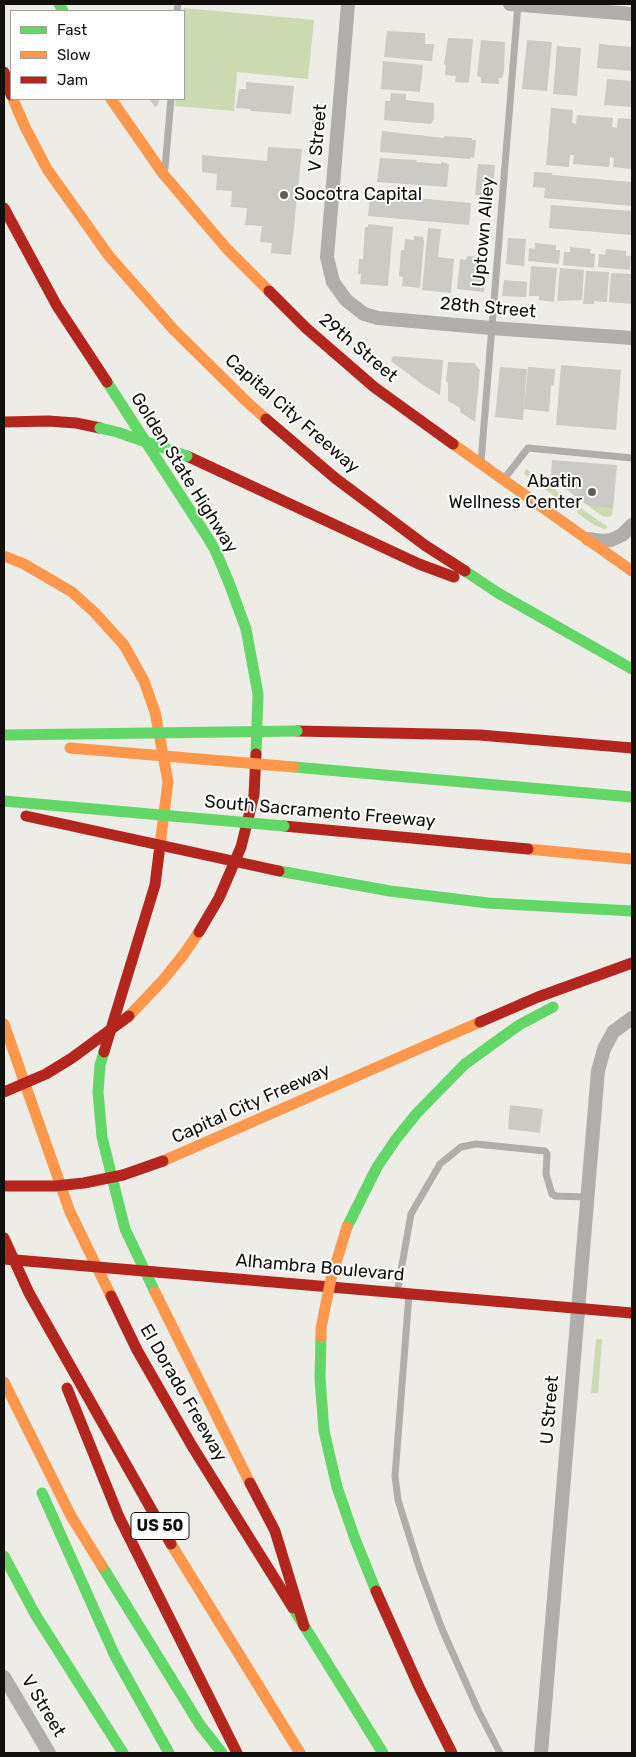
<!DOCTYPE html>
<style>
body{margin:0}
#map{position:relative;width:636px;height:1757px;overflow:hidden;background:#eeece6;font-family:Rubik,sans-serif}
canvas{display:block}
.frame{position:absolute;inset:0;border:5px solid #11100c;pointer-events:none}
.legend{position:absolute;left:10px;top:10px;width:175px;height:90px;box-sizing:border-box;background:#fff;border:1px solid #a09f9e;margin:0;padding:6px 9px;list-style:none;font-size:15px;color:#11100c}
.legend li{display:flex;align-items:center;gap:10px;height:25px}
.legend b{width:25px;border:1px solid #a09f9e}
</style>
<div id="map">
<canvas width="636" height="1757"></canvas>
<div class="frame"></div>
<ul class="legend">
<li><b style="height:6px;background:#63d668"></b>Fast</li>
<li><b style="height:6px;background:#ff974d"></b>Slow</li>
<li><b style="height:6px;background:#b3261e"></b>Jam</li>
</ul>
</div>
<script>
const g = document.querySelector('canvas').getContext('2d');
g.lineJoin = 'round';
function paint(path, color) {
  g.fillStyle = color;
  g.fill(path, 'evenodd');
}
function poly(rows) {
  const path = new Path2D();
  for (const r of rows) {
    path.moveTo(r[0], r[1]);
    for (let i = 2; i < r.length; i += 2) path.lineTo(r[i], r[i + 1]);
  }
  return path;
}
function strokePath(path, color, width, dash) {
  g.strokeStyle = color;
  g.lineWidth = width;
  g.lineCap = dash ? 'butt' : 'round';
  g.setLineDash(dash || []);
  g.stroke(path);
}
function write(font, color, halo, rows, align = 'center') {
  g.font = font + ' Rubik,sans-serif';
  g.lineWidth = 4;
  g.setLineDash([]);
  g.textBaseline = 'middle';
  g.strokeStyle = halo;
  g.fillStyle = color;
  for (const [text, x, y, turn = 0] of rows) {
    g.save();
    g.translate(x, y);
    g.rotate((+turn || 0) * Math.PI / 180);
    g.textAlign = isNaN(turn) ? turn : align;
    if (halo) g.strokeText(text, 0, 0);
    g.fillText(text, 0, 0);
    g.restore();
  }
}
const green = poly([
 [184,8,314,20,308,79,237,72,234,111,175,106,176,99,184,99],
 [526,469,572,502,572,509,524,474],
 [587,505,613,509,612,515,609,517,602,516],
 [579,507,608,527,604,529,594,525,577,513],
 [596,1339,602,1339,598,1393,591,1393]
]);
const building = poly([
 [387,31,425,33,425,44,434,44,432,61,384,57],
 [448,38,473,39,469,83,455,82,456,76,445,75,446,65,444,64],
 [481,40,505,42,504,71,502,78,499,78,499,84,481,83,481,77,477,76],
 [527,40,552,42,547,91,522,89],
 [599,44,632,47,632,71,597,68],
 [557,46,581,48,577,96,553,94],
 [383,61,423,65,420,92,381,89],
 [607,79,632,81,632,107,604,105],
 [246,82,294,86,291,114,251,111,250,109,236,108,239,89,246,89],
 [391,93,406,94,406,100,434,103,434,119,431,124,384,120,385,101,390,101],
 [149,99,159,99,158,105,155,107],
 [551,108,573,110,572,123,576,124,577,115,613,118,612,127,617,128,618,118,632,119,632,169,613,167,614,158,610,157,609,167,573,164,574,155,570,155,569,167,546,165],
 [382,131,444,138,444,136,472,138,472,140,476,140,474,158,471,157,470,159,380,152],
 [268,147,302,149,291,255,271,253,272,243,260,242,262,226,245,225,247,208,231,207,232,191,216,190,217,174,202,172,202,155,267,161],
 [380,158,417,160,416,162,441,164,441,162,446,163,449,165,447,187,377,182],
 [478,164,495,165,492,196,475,195],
 [534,172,552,173,552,175,632,182,632,206,544,198,545,188,533,187],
 [370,194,471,203,469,225,368,216],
 [551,205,632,211,631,235,549,228],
 [368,224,393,227,388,286,360,284,361,274,358,274,359,259,363,259,365,227,368,227],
 [428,228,441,229,438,257,454,259,451,293,422,290],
 [414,236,423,237,424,242,420,288,402,286,403,277,399,276,401,250,404,250,405,239,414,240],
 [508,238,526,239,524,266,506,264],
 [535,243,556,245,556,250,560,250,559,264,528,261,529,248,535,249],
 [570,247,591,249,590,253,595,254,594,268,563,265,564,252,570,252],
 [606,249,626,251,626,256,631,256,630,270,598,267,599,254,605,255],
 [467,256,480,257,479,262,486,262,484,292,457,289,460,259,466,260],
 [531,266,557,268,554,302,539,300,539,296,529,296],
 [560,268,584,270,582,300,557,301],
 [586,271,609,272,607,302,594,301,594,304,583,304],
 [611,273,632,274,632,304,609,302],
 [504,280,527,282,526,297,502,296],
 [393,356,443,360,440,395,423,385,391,361],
 [448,362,474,363,480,370,475,422,460,412,460,408,448,401,448,383,446,381],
 [561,365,621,370,616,430,556,425],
 [500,367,527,369,523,420,495,417],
 [528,367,555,369,554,386,551,385,549,412,524,409],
 [552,460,617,465,613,509,587,505,551,478],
 [510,1105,543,1109,540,1133,508,1129]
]);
const lane = poly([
 [177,11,178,4],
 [165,168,171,99],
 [481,462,518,4],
 [504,479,528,448,632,458],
 [397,1293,411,1214,440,1164,461,1147,476,1144,545,1151,547,1154,546,1174,552,1194,556,1196,587,1197],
 [409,1294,395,1476,398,1500,419,1567,442,1629,478,1710,500,1753]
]);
const street = poly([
 [348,4,327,257,333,282,346,300,364,314,378,318,491,328,632,338],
 [510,4,632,14],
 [588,539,602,541,611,540,622,535,632,525],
 [4,1677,49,1753],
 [541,1753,598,1071,604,1049,613,1032,632,1018]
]);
const fast = poly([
 [59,4,63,11],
 [107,382,208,538,216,552,229,583,246,629,258,694,256,754],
 [465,571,498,593,632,669],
 [294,767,632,797],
 [279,871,390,891,488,903,632,911],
 [104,1052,100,1065,98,1092,102,1137,125,1229,155,1292],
 [347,1227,377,1167,396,1139,417,1113,465,1064,519,1025,553,1007],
 [321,1337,320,1378,324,1431,337,1487,355,1539,376,1591],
 [42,1493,115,1656,169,1753],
 [4,1556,35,1614,123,1753],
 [102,1566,200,1725,222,1753],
 [293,1608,383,1753]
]);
const slow = poly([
 [13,99,25,127,47,169,109,256,174,330,246,401,266,419],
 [111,99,164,175,227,249,269,291],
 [453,444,632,571],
 [4,556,24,564,72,592,95,613,124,645,144,681,155,712,168,782,159,853],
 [528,849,632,859],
 [129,1016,163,980,184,954,199,932],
 [4,1024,70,1212,111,1296],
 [163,1161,480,1022],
 [155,1292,250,1483],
 [4,1382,71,1516,102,1566],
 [171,1544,300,1753]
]);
const jam = poly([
 [4,72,11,95],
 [4,208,57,306,107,382],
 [269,291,306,328,374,387,453,444],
 [266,419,335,478,426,546,465,571],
 [4,422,48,421,76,423,100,428],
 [187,456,419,564,454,577],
 [297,731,480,735,632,748],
 [284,826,528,849],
 [199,932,219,898,241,847,254,795,256,754],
 [480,1022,538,997,632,963],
 [104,1052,155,885,159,853],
 [4,1238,29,1293,171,1544],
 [226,1278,632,1313],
 [111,1296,137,1350,192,1446,293,1608],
 [67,1388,119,1517,237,1753],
 [250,1483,275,1531,304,1626],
 [376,1591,419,1687,452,1753]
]);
const fastBridge = poly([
 [100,428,117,432,187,456],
 [4,735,297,731],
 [4,801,284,826]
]);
const slowBridge = poly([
 [70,748,294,767],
 [321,1337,321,1328,331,1279,347,1227]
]);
const jamBridge = poly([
 [26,816,279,871],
 [4,1092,46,1074,72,1058,129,1016],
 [4,1186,55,1186,84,1183,123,1175,163,1161],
 [4,1259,226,1278]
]);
const markers = [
 [284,195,5,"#5e5d58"],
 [592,492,5,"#5e5d58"]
];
const shields = [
 [160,1526,58]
];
const shieldNames = [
 ["US 50",160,1526]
];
const streetNames = [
 ["V Street",318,138,-85],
 ["Uptown Alley",484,232,-85],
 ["28th Street",488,308,5],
 ["29th Street",358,348,40],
 ["Capital City Freeway",292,414,41],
 ["Golden State Highway",184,473,58],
 ["South Sacramento Freeway",320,812,5],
 ["Capital City Freeway",251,1104,-24],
 ["Alhambra Boulevard",320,1268,5],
 ["El Dorado Freeway",183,1393,60],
 ["U Street",550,1410,-85],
 ["V Street",43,1706,59]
];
const poiNames = [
 ["Socotra Capital",294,195],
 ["Abatin",582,482,"right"],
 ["Wellness Center",582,503,"right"]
];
paint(green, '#cbdab0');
paint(building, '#cbcac5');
strokePath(lane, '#b0aeab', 7);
strokePath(street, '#b0aeab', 14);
strokePath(fast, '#63d668', 11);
strokePath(slow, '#ff974d', 11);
strokePath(jam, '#b3261e', 11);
strokePath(fastBridge, '#63d668', 11);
strokePath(slowBridge, '#ff974d', 11);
strokePath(jamBridge, '#b3261e', 11);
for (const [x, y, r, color] of markers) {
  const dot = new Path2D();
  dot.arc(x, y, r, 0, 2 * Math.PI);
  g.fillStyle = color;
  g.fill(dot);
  strokePath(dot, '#fff', 2);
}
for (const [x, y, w] of shields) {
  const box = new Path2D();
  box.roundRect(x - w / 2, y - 13.5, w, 27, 4);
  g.fillStyle = '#fff';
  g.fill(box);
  strokePath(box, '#11100c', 1);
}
write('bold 16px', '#11100c', null, shieldNames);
write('18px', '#11100c', '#fff', streetNames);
write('18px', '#11100c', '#fff', poiNames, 'left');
</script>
